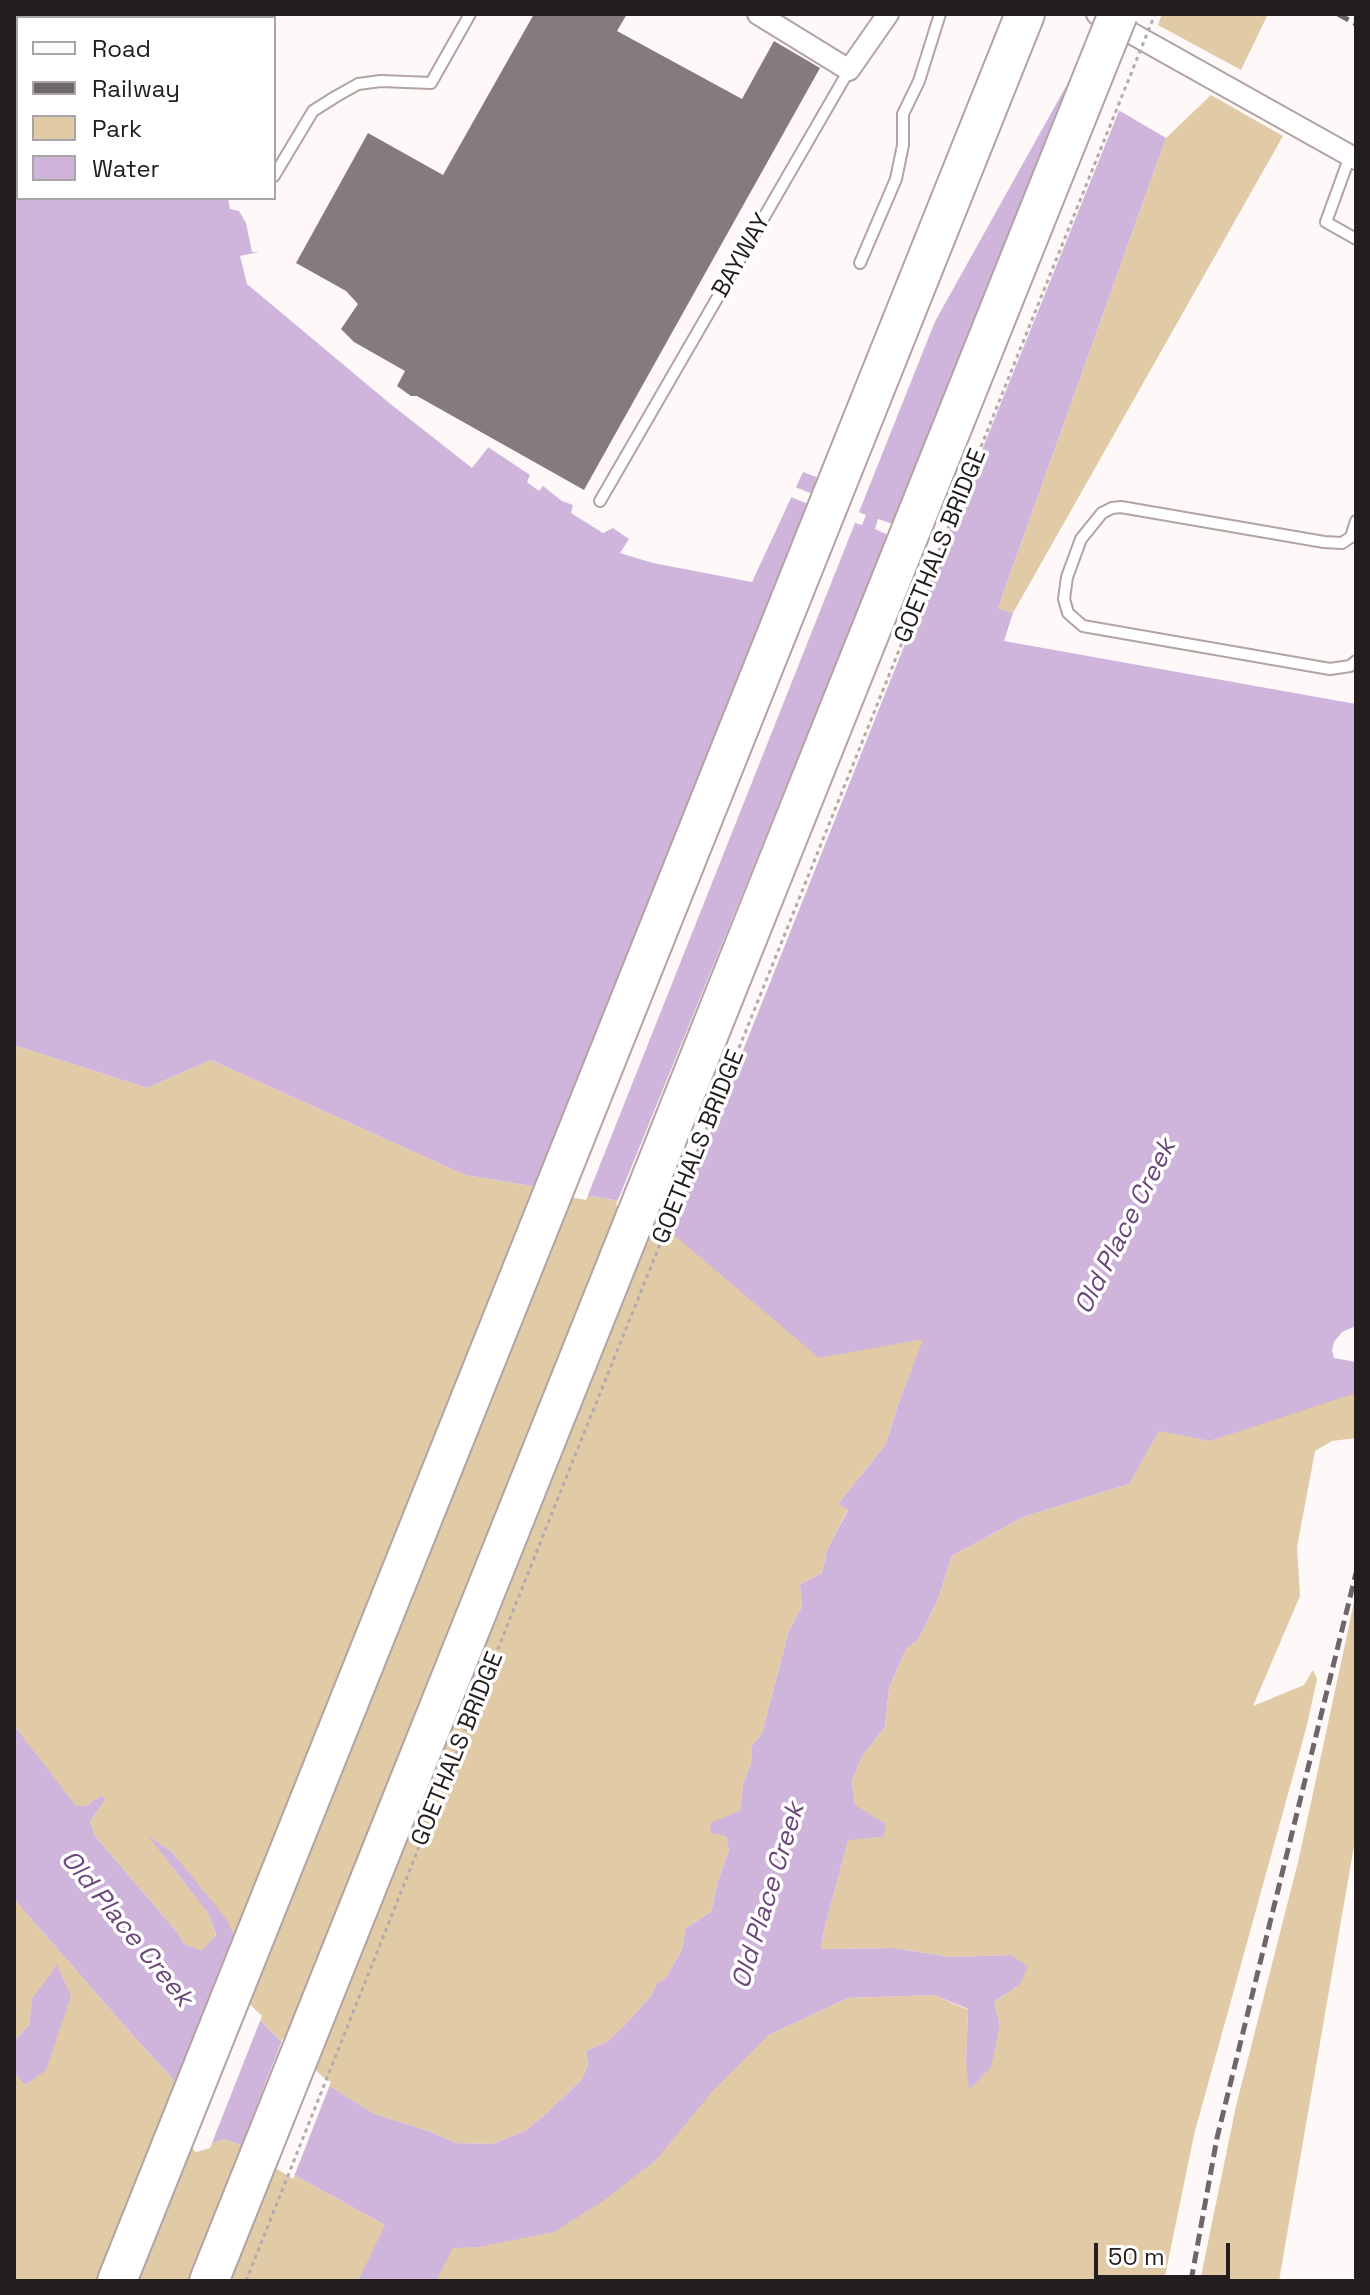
<!DOCTYPE html>
<style>
body{margin:0}
#map{position:relative;width:1370px;height:2295px;overflow:hidden;background:#fff8f8;font-family:"Space Grotesk",sans-serif}
canvas{display:block}
.frame{position:absolute;inset:0;border:16px solid #231d1d;pointer-events:none}
.legend{position:absolute;left:16px;top:16px;width:260px;height:184px;box-sizing:border-box;background:#fff;border:2px solid #a7a5a5;margin:0;padding:10px 14px;list-style:none;font-size:24px;color:#231d1d}
.legend li{display:flex;align-items:center;gap:16px;height:40px}
.legend b{width:40px;border:2px solid #a7a5a5}
.scale{position:absolute;left:1094px;top:2243px;width:136px;height:36px;box-sizing:border-box;border:4px solid #231d1d;border-top:0;padding-left:10px;font-size:24px;line-height:28px;white-space:nowrap;color:#231d1d;-webkit-text-stroke:6px #fff;paint-order:stroke}
</style>
<div id="map">
<canvas width="1370" height="2295"></canvas>
<div class="frame"></div>
<ul class="legend">
<li><b style="height:10px;background:#fff"></b>Road</li>
<li><b style="height:10px;background:#6d6767"></b>Railway</li>
<li><b style="height:22px;background:#e1cba7"></b>Park</li>
<li><b style="height:22px;background:#cfb5db"></b>Water</li>
</ul>
<div class="scale">50 m</div>
</div>
<script>
const g = document.querySelector('canvas').getContext('2d');
g.lineJoin = 'round';
function paint(path, color) {
  g.fillStyle = color;
  g.fill(path, 'evenodd');
}
function poly(rows) {
  const path = new Path2D();
  for (const r of rows) {
    path.moveTo(r[0], r[1]);
    for (let i = 2; i < r.length; i += 2) path.lineTo(r[i], r[i + 1]);
  }
  return path;
}
function strokePath(path, color, width, dash) {
  g.strokeStyle = color;
  g.lineWidth = width;
  g.lineCap = dash ? 'butt' : 'round';
  g.setLineDash(dash || []);
  g.stroke(path);
}
function write(font, color, halo, rows, align = 'center') {
  g.font = font + ' "Space Grotesk",sans-serif';
  g.lineWidth = 7;
  g.setLineDash([]);
  g.textBaseline = 'middle';
  g.strokeStyle = halo;
  g.fillStyle = color;
  for (const [text, x, y, turn = 0] of rows) {
    g.save();
    g.translate(x, y);
    g.rotate((+turn || 0) * Math.PI / 180);
    g.textAlign = isNaN(turn) ? turn : align;
    if (halo) g.strokeText(text, 0, 0);
    g.fillText(text, 0, 0);
    g.restore();
  }
}
const green = poly([
 [1162,14,1268,14,1241,70,1158,25],
 [1211,95,1283,136,1013,613,998,608,1166,138],
 [14,1045,147,1088,211,1060,465,1175,620,1201,924,1338,898,1405,886,1444,838,1504,848,1509,827,1550,822,1573,800,1584,802,1607,789,1630,762,1733,752,1746,751,1763,743,1785,740,1811,726,1836,729,1850,718,1881,711,1912,686,1928,682,1949,666,1978,656,1984,651,1996,624,2026,607,2042,586,2051,588,2065,582,2079,547,2113,526,2130,493,2144,455,2143,432,2132,373,2114,320,2080,218,1978,221,1964,238,1945,172,1852,150,1838,208,1913,216,1936,202,1952,184,1944,176,1931,95,1836,90,1821,105,1800,101,1796,86,1806,76,1807,14,1725],
 [1356,1391,1356,1438,1332,1441,1315,1451,1297,1547,1300,1596,1253,1706,1304,1685,1313,1670,1317,1679,1307,1725,1194,2135,1164,2281,14,2281,14,2073,25,2085,32,1999,29,2025,14,2041,14,1899,136,2039,200,2108,225,2139,251,2149,287,2171,385,2225,711,2093,769,2035,848,1998,934,1995,968,2010,966,2063,1000,2025,994,2002,1019,1985,1011,1955,950,1957,894,1948,821,1949,824,1930,848,1839,883,1837,855,1805,852,1781,862,1756,885,1727,889,1688,906,1649,918,1640,938,1599,952,1556,1023,1517,1129,1484,1159,1430,1210,1441],
 [1356,1593,1356,1834,1279,2281,1200,2281,1236,2106,1299,1858]
]);
const water = poly([
 [14,14,197,14,204,18,18,18,18,198,228,198,230,209,239,211,246,223,252,252,260,252,266,273,402,395,437,413,530,475,527,482,539,491,543,486,562,501,573,505,571,513,603,533,613,528,629,539,620,553,653,563,752,582,803,472,830,482,860,456,1069,81,1166,138,998,608,1013,613,1004,641,1356,704,1356,1326,1342,1332,1334,1342,1332,1350,1334,1358,1356,1362,1356,1393,1210,1441,1159,1431,1129,1484,1023,1517,952,1556,938,1599,918,1640,906,1649,889,1688,885,1727,862,1756,852,1781,855,1805,886,1824,883,1837,848,1840,824,1930,821,1949,894,1948,950,1957,1011,1955,1028,1967,1019,1985,994,2002,1000,2025,991,2067,969,2090,966,2063,968,2009,934,1995,848,1998,769,2035,711,2093,656,2160,603,2201,554,2232,479,2247,453,2248,436,2281,358,2281,385,2225,287,2171,251,2149,225,2139,195,2148,200,2108,136,2039,14,1899,14,1725,76,1806,86,1806,102,1795,105,1800,90,1821,95,1836,176,1931,184,1944,202,1951,216,1935,208,1913,148,1836,172,1852,227,1920,239,1946,221,1964,218,1978,320,2080,374,2114,432,2132,455,2143,493,2144,526,2130,547,2113,582,2079,588,2065,586,2051,607,2042,624,2026,651,1996,656,1984,666,1978,682,1949,686,1928,711,1912,718,1881,729,1850,726,1836,711,1833,710,1823,740,1811,743,1785,751,1763,752,1746,762,1733,789,1630,802,1607,800,1584,822,1573,827,1550,848,1510,838,1504,886,1444,898,1405,923,1339,819,1358,654,1218,620,1201,465,1175,211,1060,147,1088,14,1045],
 [57,1965,71,1996,46,2070,25,2085,14,2073,14,2041,29,2025,32,1999]
]);
const pier = poly([
 [1072,78,1121,106,944,544,950,547,945,557,940,556,669,1236,652,1221,616,1205,888,535,875,529,878,519,893,524],
 [264,251,269,272,397,386,491,444,472,468,388,402,247,284,240,256],
 [946,294,859,512,866,515,862,525,855,523,586,1200,536,1191,808,504,791,497,795,487,813,494,858,451],
 [222,1978,262,2016,210,2148,196,2152,191,2147],
 [283,2038,323,2077,331,2082,293,2179,249,2152,240,2149]
]);
const building = poly([
 [534,14,627,14,617,31,742,99,774,41,820,68,584,490,417,396,411,396,397,386,405,371,354,342,341,329,358,304,346,291,296,263,368,133,443,175]
]);
const lane = poly([
 [1350,156,1326,222,1356,239],
 [274,176,313,111,335,97,358,84,381,81,431,83,470,14],
 [860,263,896,179,903,145,903,114,919,81,940,14],
 [600,501,849,70],
 [1356,521,1351,537,1342,543,1324,542,1121,507,1112,508,1102,513,1081,539,1067,577,1064,599,1068,613,1083,626,1330,669,1350,666,1356,661]
]);
const street = poly([
 [758,14,849,70,888,14],
 [1097,14,1356,159]
]);
const highway = poly([
 [117,2281,1025,14],
 [209,2281,773,874]
]);
const rail = poly([
 [1338,14,1356,24],
 [1191,2281,1217,2138,1356,1573]
]);
const pathBridge = poly([
 [246,2281,568,1473,1155,14]
]);
const highwayBridge = poly([
 [773,874,1118,14]
]);
const streetNames = [
 ["BAYWAY",742,256,-60],
 ["GOETHALS BRIDGE",941,546,-68],
 ["GOETHALS BRIDGE",699,1147,-68],
 ["GOETHALS BRIDGE",458,1749,-68]
];
const waterNames = [
 ["Old Place Creek",1126,1227,-63],
 ["Old Place Creek",769,1896,-73],
 ["Old Place Creek",126,1929,51]
];
paint(green, '#e1cba7');
paint(water, '#cfb5db');
paint(pier, '#fff8f8');
paint(building, '#877980');
strokePath(lane, '#b3a3a3', 14);
strokePath(street, '#b3a3a3', 24);
strokePath(highway, '#b3a3a3', 42);
strokePath(lane, '#fff', 10);
strokePath(street, '#fff', 20);
strokePath(highway, '#fff', 38);
strokePath(rail, '#6d6767', 5, [12, 6]);
strokePath(highwayBridge, '#b3a3a3', 42, []);
strokePath(pathBridge, '#b2abab', 3, [4, 4]);
strokePath(highwayBridge, '#fff', 38);
write('24px', '#231d1d', '#fff', streetNames);
write('italic 26px', '#6b477a', '#fff', waterNames);
</script>
